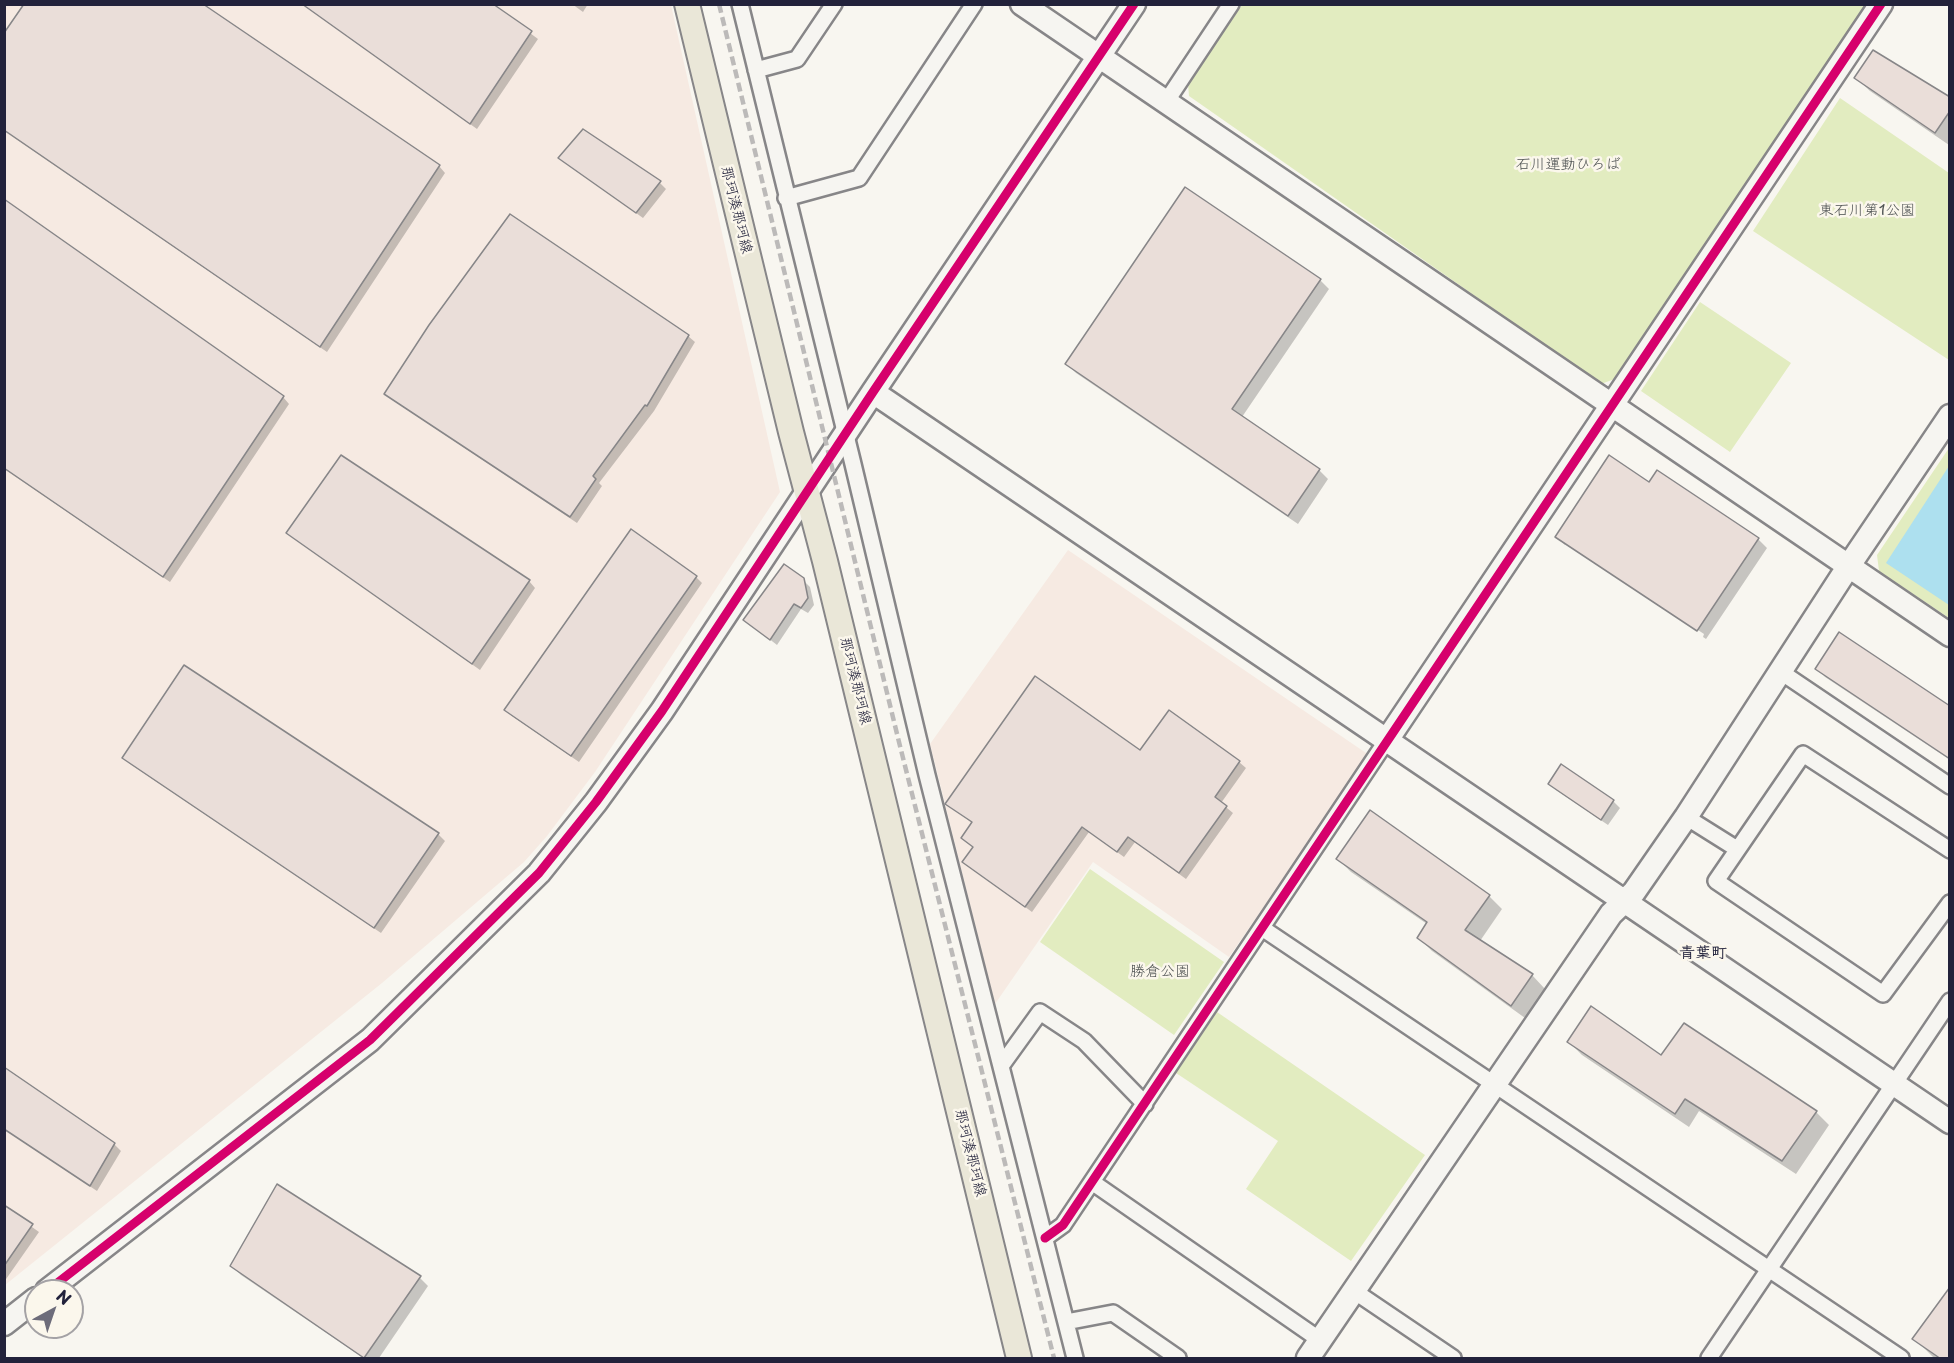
<!DOCTYPE html>
<meta charset="utf-8">
<style>
body{margin:0}
#map{position:relative;width:1954px;height:1363px;overflow:hidden;background:#f8f6f0;font-family:"Playpen Sans",sans-serif}
canvas{display:block}
.frame{position:absolute;inset:0;border:6px solid #22223b;pointer-events:none}
.north{position:absolute;left:24px;top:1279px;width:60px;height:60px;box-sizing:border-box;background:#fbf7ec;border:2px solid #a4a2a5;border-radius:50%;rotate:40deg;font-size:16px;font-weight:700;line-height:24px;text-align:center;color:#22223b}
.north::after{content:'';display:block;margin:auto;width:21px;height:27px;background:#6d6c7a;clip-path:polygon(50% 0,100% 100%,50% 72%,0 100%)}
</style>
<div id="map">
<canvas width="1954" height="1363"></canvas>
<div class="frame"></div>
<div class="north">N</div>
</div>
<script>
const g = document.querySelector('canvas').getContext('2d');
g.lineJoin = 'round';
function paint(path, color) {
  g.fillStyle = color;
  g.fill(path, 'evenodd');
}
function poly(rows) {
  const path = new Path2D();
  for (const r of rows) {
    path.moveTo(r[0], r[1]);
    for (let i = 2; i < r.length; i += 2) path.lineTo(r[i], r[i + 1]);
  }
  return path;
}
function strokePath(path, color, width, dash) {
  g.strokeStyle = color;
  g.lineWidth = width;
  g.lineCap = dash ? 'butt' : 'round';
  g.setLineDash(dash || []);
  g.stroke(path);
}
function write(font, color, halo, rows, align = 'center') {
  g.font = font + ' "Playpen Sans","Klee One",sans-serif';
  g.lineWidth = 5;
  g.setLineDash([]);
  g.textBaseline = 'middle';
  g.strokeStyle = halo;
  g.fillStyle = color;
  for (const [text, x, y, turn = 0] of rows) {
    g.save();
    g.translate(x, y);
    g.rotate((+turn || 0) * Math.PI / 180);
    g.textAlign = isNaN(turn) ? turn : align;
    if (halo) g.strokeText(text, 0, 0);
    g.fillText(text, 0, 0);
    g.restore();
  }
}
const built = poly([
 [5,5,671,5,780,492,595,772,547,836,524,862,382,983,5,1285],
 [1068,550,1369,755,1229,957,1093,862,995,1004,930,744]
]);
const green = poly([
 [1242,5,1868,5,1620,377,1601,384,1189,96,1188,84],
 [1840,98,1949,173,1949,360,1753,231],
 [1700,302,1791,363,1730,452,1641,391],
 [1949,448,1949,618,1879,571,1877,555],
 [1090,869,1224,962,1174,1035,1040,942],
 [1217,1012,1425,1155,1351,1261,1246,1189,1278,1141,1176,1073]
]);
const water = poly([
 [1949,466,1949,605,1886,563]
]);
const shadow = poly([
 [302,4,491,4,538,39,477,129],
 [572,4,588,4,583,12],
 [4,36,439,166,445,173,327,352,4,131],
 [1856,78,1950,99,1949,145,1870,91],
 [560,158,660,183,666,189,643,218],
 [4,201,283,397,289,404,170,582,4,469],
 [1320,280,1329,289,1242,417,1319,470,1328,479,1298,524,1076,373,1067,364],
 [688,336,695,342,654,411,599,483,602,486,577,523,393,400,386,393],
 [1649,484,1758,539,1767,548,1706,639,1703,637,1704,634,1565,542,1565,545,1557,537],
 [295,539,529,581,535,588,480,670],
 [696,577,702,583,579,762,512,716,506,710],
 [803,580,810,587,814,605,808,613,801,609,777,645,745,620],
 [185,667,438,834,445,841,381,933,130,764,124,758],
 [1817,668,1950,708,1950,760,1825,677],
 [1140,753,1239,762,1246,768,1221,803,1233,813,1186,879,1135,842,1124,857,1089,832,1032,912,964,862,974,848,963,838,973,824,947,803],
 [1561,767,1613,801,1620,808,1608,825,1556,790,1550,783],
 [1338,859,1489,896,1502,909,1480,941,1532,975,1545,989,1525,1018,1432,951,1418,937,1427,924,1351,872],
 [1569,1042,1661,1057,1816,1112,1829,1125,1796,1174,1699,1111,1689,1127,1582,1055],
 [4,1129,114,1144,121,1151,97,1191],
 [4,1207,39,1232,4,1282],
 [232,1266,420,1278,428,1286,379,1358,363,1358,241,1275],
 [1914,1338,1950,1358,1934,1358]
]);
const building = poly([
 [24,4,203,4,440,165,320,347,4,130,4,33,24,4],
 [302,4,493,4,532,31,470,124,302,4],
 [1873,50,1950,97,1950,111,1935,133,1854,78,1873,50],
 [583,129,661,181,636,213,558,158,583,129],
 [1185,187,1321,279,1232,409,1320,469,1288,516,1065,364,1185,187],
 [4,199,284,396,163,577,4,468,4,199],
 [510,214,689,335,647,406,645,405,593,476,596,479,570,517,384,394,429,325,510,214],
 [341,455,530,580,472,664,286,533,341,455],
 [1609,455,1649,482,1657,470,1759,538,1697,631,1555,537,1609,455],
 [631,529,697,576,571,756,504,710,631,529],
 [784,564,804,578,808,598,801,608,794,604,770,640,743,620,784,564],
 [1839,632,1950,706,1950,759,1815,669,1839,632],
 [184,665,439,833,374,928,122,758,184,665],
 [1035,676,1140,750,1169,710,1240,761,1215,797,1227,806,1179,873,1128,837,1117,852,1082,827,1025,907,962,862,973,847,961,838,972,822,945,804,1035,676],
 [1561,764,1614,800,1601,820,1548,784,1561,764],
 [1370,810,1490,895,1465,930,1533,974,1511,1006,1417,938,1427,922,1336,859,1370,810],
 [1591,1006,1661,1055,1684,1023,1817,1111,1782,1161,1685,1099,1675,1114,1567,1042,1591,1006],
 [4,1067,115,1143,90,1186,4,1129,4,1067],
 [277,1184,421,1276,364,1358,230,1266,277,1184],
 [4,1205,33,1224,4,1266,4,1205],
 [1950,1287,1950,1359,1941,1359,1912,1339,1950,1287]
]);
const street = poly([
 [740,4,853,464,927,775,1075,1358],
 [756,70,797,59,834,4],
 [1166,102,1231,4],
 [786,198,859,178,974,4],
 [1781,672,1950,786],
 [1686,817,1737,849],
 [1950,850,1803,754,1716,881,1883,994,1950,903],
 [1262,928,1901,1358],
 [1001,1066,1040,1012,1084,1041,1145,1104],
 [1092,1182,1320,1340],
 [1045,1238,1063,1225,1387,740],
 [1354,1291,1453,1358],
 [1066,1322,1113,1313,1178,1358],
 [1709,1358,1950,1001]
]);
const secondary = poly([
 [1022,4,1950,635],
 [873,392,1950,1122],
 [1387,740,1881,4],
 [47,1291,370,1040,539,873,596,802,662,711,873,392,1134,4],
 [4,1324,36,1299],
 [1308,1358,1611,914,1634,892,1686,817,1848,567,1950,416]
]);
const primary = poly([
 [687,4,791,432,825,561,1019,1358]
]);
const rail = poly([
 [719,4,899,742,1054,1358]
]);
const cycleway = poly([
 [1045,1238,1063,1225,1881,4],
 [47,1291,370,1040,539,873,596,802,662,711,873,392,1134,4]
]);
const parkNames = [
 ["石川運動ひろば",1568,165],
 ["東石川第1公園",1867,211],
 ["勝倉公園",1160,972]
];
const streetNames = [
 ["那珂湊那珂線",736,210,76],
 ["那珂湊那珂線",855,681,76],
 ["那珂湊那珂線",970,1153,76]
];
const neighbourhoodNames = [
 ["青葉町",1703,954]
];
paint(built, '#f6eae2');
paint(green, '#e2ecc0');
paint(water, '#ade0ef');
paint(shadow, '#0003');
paint(building, '#eaded9');
strokePath(building, '#878688', 1.5);
strokePath(street, '#878688', 20);
strokePath(secondary, '#878688', 27);
strokePath(primary, '#878688', 28);
strokePath(street, '#f6f5f1', 15);
strokePath(secondary, '#f6f5f1', 22);
strokePath(primary, '#eae7d8', 24);
strokePath(rail, '#bcbab9', 4.5, [9, 4.5]);
strokePath(cycleway, '#d6006c', 9);
write('15px', '#4e5252', '#fbf7ec', parkNames);
write('15px', '#22223b', '#fbf7ec', streetNames);
write('bold 16px', '#22223b', '#fbf7ec', neighbourhoodNames);
</script>
